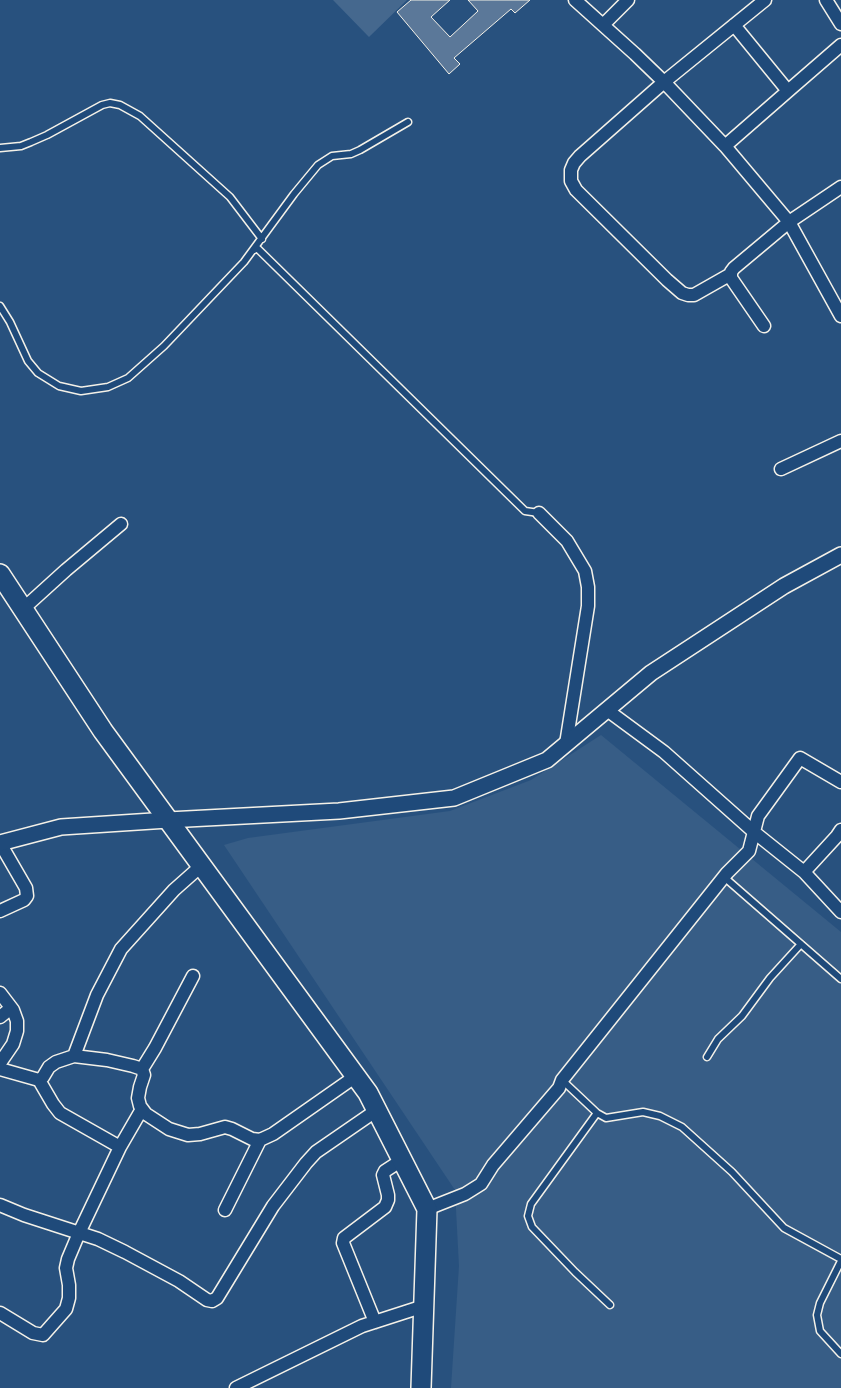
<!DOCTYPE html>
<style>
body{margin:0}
canvas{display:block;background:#28517e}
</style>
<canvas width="841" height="1388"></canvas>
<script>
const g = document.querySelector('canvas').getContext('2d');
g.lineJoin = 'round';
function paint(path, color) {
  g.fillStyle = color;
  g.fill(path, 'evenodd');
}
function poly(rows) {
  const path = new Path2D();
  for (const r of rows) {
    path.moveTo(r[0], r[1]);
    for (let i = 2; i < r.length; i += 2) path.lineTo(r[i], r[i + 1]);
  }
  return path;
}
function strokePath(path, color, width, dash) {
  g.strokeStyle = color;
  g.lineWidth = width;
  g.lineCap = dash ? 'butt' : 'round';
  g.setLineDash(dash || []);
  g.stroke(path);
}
const built = poly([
 [601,735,841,932,841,1388,451,1388,459,1266,455,1190,224,845,248,838,450,811,531,780]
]);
const green = poly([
 [333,0,407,0,369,37]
]);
const building = poly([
 [411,0,450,0,431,17,450,37,478,11,468,0,530,0,515,13,511,9,454,58,460,64,449,74,397,12,411,0]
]);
const service = poly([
 [0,148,21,146,31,142,47,135,102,105,110,103,120,105,140,116,230,197,262,239],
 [254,250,257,248,525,511,539,513],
 [0,306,10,322,28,361,38,373,59,386,81,391,108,387,128,378,164,346,244,262,294,194,318,165,332,156,351,154,360,150,408,122],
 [724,877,841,979],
 [707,1057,718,1039,742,1016,770,978,801,944],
 [562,1080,597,1113,606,1118,643,1112,660,1116,682,1127,732,1172,784,1228,841,1259],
 [597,1113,531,1204,528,1216,532,1227,575,1272,610,1305],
 [841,1261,820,1303,817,1315,820,1331,841,1354]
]);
const minor = poly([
 [575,0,635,54,664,82,725,146,789,222,841,316],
 [826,0,841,24],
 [603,25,628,0],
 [788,91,841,45],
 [725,146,788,91,734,25],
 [731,274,694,295,688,295,682,293,667,280,576,190,571,181,571,170,574,163,580,156,664,82,765,0],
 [764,326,731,278,731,272,734,268,789,222,841,187],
 [781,469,841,441],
 [539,513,567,541,585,571,588,587,588,606,566,744],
 [23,609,66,570,121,524],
 [607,710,664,752,754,832,804,872,841,912],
 [804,872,837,836,841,830],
 [0,911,24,900,27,896,26,888,0,843],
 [0,993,13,1010,17,1021,17,1031,13,1044,0,1063],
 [0,1017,11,1008],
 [74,1056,97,995,121,949,174,890,201,866],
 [0,1069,39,1080,43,1077,49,1067,56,1062,74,1056,107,1060,133,1066,142,1069,144,1075,140,1087,138,1098,140,1106,146,1114,169,1129,188,1135,200,1134,225,1127,232,1129,252,1139,260,1140,273,1134,356,1076],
 [142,1069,155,1048,193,976],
 [39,1080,53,1104,60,1113,120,1147],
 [0,1205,24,1215,98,1239,125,1252,179,1281,207,1300,212,1301,217,1298,273,1206,306,1163,316,1152,377,1110],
 [427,1209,465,1194,481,1184,493,1165,559,1088,562,1080,727,873,749,851,758,816,800,758,841,782],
 [225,1210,260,1140],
 [0,1313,33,1333,43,1335,66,1309,69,1298,69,1285,66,1268,68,1259,79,1233,120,1147,142,1109],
 [375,1322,343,1243,344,1238,385,1207,388,1200,388,1195,383,1175,385,1171,402,1160],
 [236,1388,362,1326,424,1306]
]);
const tertiary = poly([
 [0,843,61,827,168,820,339,811,454,798,547,760,651,673,784,586,841,555]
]);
const primary = poly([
 [0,574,103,731,368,1093,427,1209,421,1388]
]);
paint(built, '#375d86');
paint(green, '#45688e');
paint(building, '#5b7899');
strokePath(building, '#f4f1e8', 1);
strokePath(service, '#f4f1e8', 9);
strokePath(minor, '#f4f1e8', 15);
strokePath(tertiary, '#f4f1e8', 18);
strokePath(primary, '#f4f1e8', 22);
strokePath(service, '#1f4a7a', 6);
strokePath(minor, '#1f4a7a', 12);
strokePath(tertiary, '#1f4a7a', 15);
strokePath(primary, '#1f4a7a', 19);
</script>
